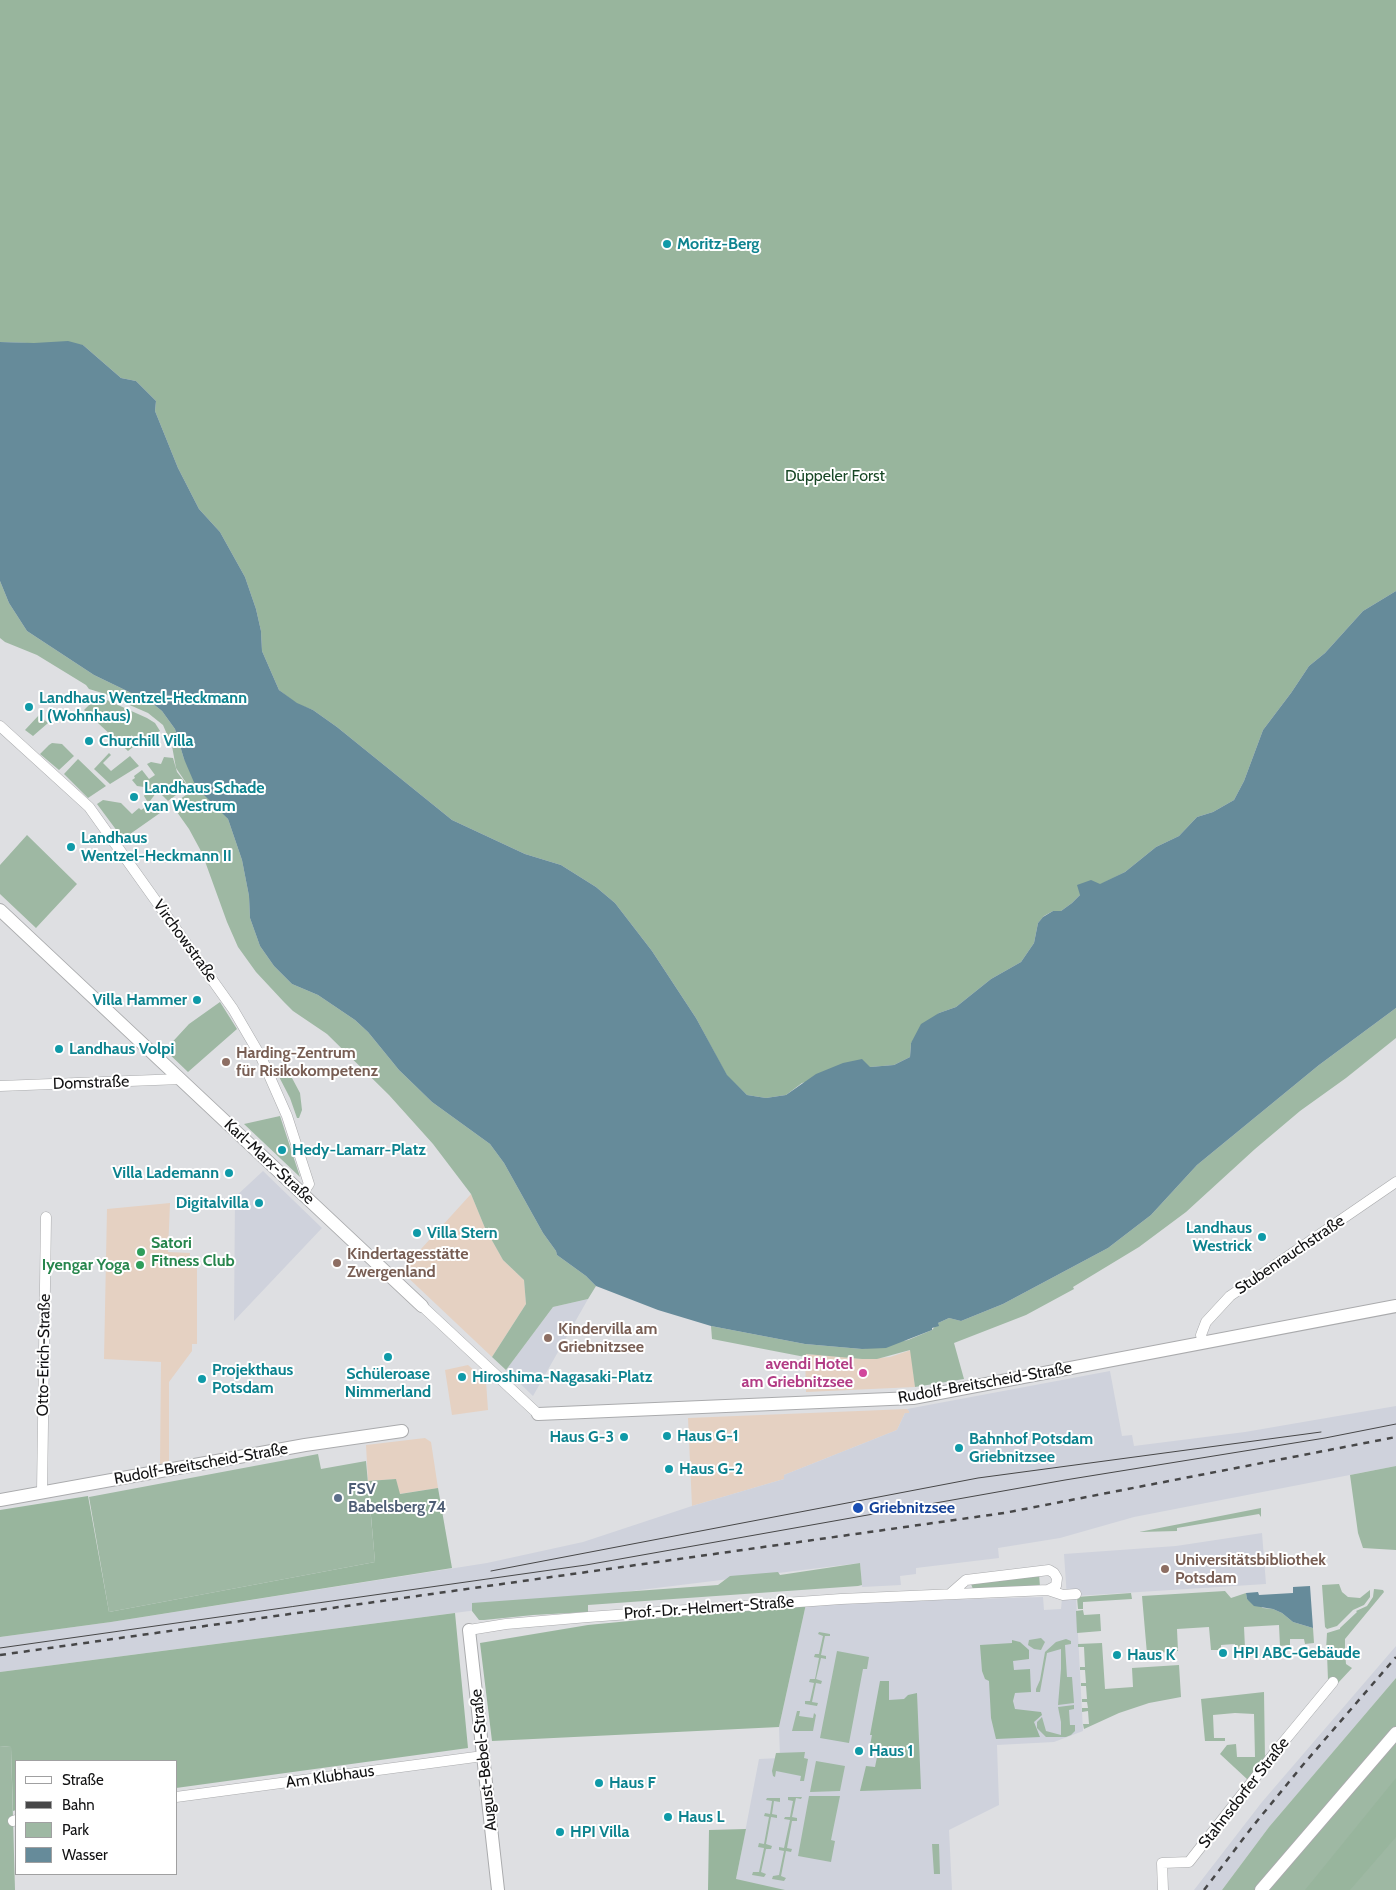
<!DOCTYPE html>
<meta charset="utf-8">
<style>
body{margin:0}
#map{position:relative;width:1396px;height:1890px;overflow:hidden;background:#dedfe2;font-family:Cabin,sans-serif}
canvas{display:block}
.legend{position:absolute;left:15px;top:1760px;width:162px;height:115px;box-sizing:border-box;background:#fff;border:1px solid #a0a0a1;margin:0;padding:6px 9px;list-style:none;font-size:15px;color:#121213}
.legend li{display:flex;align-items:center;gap:10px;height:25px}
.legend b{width:25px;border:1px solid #a0a0a1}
</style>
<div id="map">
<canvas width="1396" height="1890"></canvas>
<ul class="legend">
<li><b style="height:6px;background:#fff"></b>Straße</li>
<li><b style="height:6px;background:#474748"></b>Bahn</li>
<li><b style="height:14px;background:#9eb8a3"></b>Park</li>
<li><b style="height:14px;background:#668b9a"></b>Wasser</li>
</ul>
</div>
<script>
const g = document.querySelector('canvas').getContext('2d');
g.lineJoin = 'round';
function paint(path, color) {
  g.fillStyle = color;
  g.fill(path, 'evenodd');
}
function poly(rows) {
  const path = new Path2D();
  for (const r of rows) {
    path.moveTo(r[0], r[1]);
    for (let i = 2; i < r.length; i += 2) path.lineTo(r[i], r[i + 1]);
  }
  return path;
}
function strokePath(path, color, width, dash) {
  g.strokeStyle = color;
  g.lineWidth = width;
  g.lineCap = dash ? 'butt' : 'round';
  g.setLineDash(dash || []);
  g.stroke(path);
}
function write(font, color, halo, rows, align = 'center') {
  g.font = font + ' Cabin,sans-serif';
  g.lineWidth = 4;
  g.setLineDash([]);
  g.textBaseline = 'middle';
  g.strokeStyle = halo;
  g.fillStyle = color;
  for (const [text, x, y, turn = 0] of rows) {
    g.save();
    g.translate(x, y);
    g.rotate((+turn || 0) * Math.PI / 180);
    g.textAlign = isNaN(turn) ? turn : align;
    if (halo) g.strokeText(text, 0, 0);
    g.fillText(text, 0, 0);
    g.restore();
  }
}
const commercial = poly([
 [471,1194,485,1228,503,1260,524,1280,526,1304,492,1357,401,1271],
 [170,1203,168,1252,190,1253,189,1267,197,1268,197,1344,192,1344,192,1351,169,1382,169,1463,160,1464,161,1362,104,1359,107,1209],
 [911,1350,915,1387,806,1392,805,1354,867,1359,890,1357],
 [468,1365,486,1381,488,1410,452,1415,445,1370],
 [907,1409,909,1411,909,1413,905,1413,897,1430,784,1475,784,1479,692,1506,688,1418],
 [425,1438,431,1442,438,1488,399,1494,396,1479,368,1481,366,1445]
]);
const built = poly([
 [263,1171,322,1228,234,1321,235,1197],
 [588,1299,533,1396,506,1370,553,1307],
 [1110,1371,1122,1436,1132,1435,1134,1446,1245,1432,1396,1406,1396,1466,1134,1517,1060,1538,998,1548,999,1558,916,1568,916,1574,900,1576,901,1585,862,1587,860,1563,485,1609,0,1672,0,1637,111,1622,487,1563,583,1542,692,1506,784,1479,784,1475,897,1430,905,1413,909,1413,909,1411,907,1409],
 [1262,1533,1266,1584,1076,1596,1083,1731,1054,1742,997,1745,999,1805,949,1830,952,1890,734,1890,759,1759,780,1758,779,1727,806,1604,1043,1597,1044,1610,1061,1609,1062,1598,1067,1598,1064,1554,1176,1546],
 [1396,1646,1396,1678,1269,1827,1222,1890,1194,1890,1262,1802]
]);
const green = poly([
 [0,581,9,603,27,631,94,675,152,703,162,711,175,729,184,759,212,801,228,819,242,860,249,896,250,918,260,946,274,966,292,984,318,995,355,1020,368,1032,399,1070,432,1102,490,1144,504,1163,543,1233,556,1251,557,1255,586,1276,596,1286,588,1299,553,1307,506,1370,492,1357,526,1304,524,1280,503,1260,485,1228,471,1194,433,1144,389,1095,327,1034,293,1011,283,1001,256,972,238,947,227,922,202,853,189,829,172,805,190,792,189,787,176,768,172,746,163,725,148,713,102,693,89,689,86,685,37,655,5,642,0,638],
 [100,697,147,718,155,723,160,731,152,735,153,739,138,743,128,751,84,710,90,704,96,704],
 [39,715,48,723,33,736,25,730],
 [52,743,62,744,74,756,59,770,40,754,49,745],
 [109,753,111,755,103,763,111,771,130,756,139,766,110,784,94,769],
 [164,757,173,758,177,772,188,786,168,801,161,794,156,793,150,801,147,801,144,796,146,792,144,787,137,786,132,780,135,778,134,776,142,770,149,779,155,775,147,764,151,762,161,764],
 [78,759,106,786,88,798,64,774],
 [103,800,121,803,132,814,139,808,141,810,149,805,153,806,160,813,123,839,97,804],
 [27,835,77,884,36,928,0,894,0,865],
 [220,1002,237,1029,188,1072,165,1050,189,1024],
 [1396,1008,1396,1038,1346,1078,1300,1111,1255,1149,1186,1212,1139,1247,1073,1287,1074,1289,1026,1315,954,1343,964,1379,915,1387,910,1350,877,1359,862,1359,806,1354,805,1357,712,1339,711,1326,805,1344,862,1349,908,1340,932,1330,938,1323,949,1318,961,1321,1003,1304,1108,1248,1151,1215,1197,1165,1319,1065],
 [279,1068,292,1078,300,1093,302,1110,299,1118,297,1118,290,1098,275,1069],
 [280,1116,300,1177,244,1124],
 [318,1454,321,1469,366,1461,375,1562,109,1612,89,1497],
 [1396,1466,1396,1550,1363,1548,1358,1533,1350,1475],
 [1261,1508,1261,1517,1259,1514,1177,1528,1177,1531,1139,1532],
 [860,1563,862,1585,858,1586,588,1605,588,1612,533,1615,484,1620,479,1620,472,1611,472,1603,718,1585,730,1576,778,1572,780,1575],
 [1039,1574,1040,1587,973,1589,971,1584],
 [1339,1584,1342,1592,1348,1597,1360,1598,1370,1590,1370,1597,1364,1605,1353,1610,1337,1626,1327,1629,1325,1627,1322,1585],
 [1374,1589,1383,1590,1384,1592,1345,1639,1345,1649,1326,1650,1327,1633,1340,1629,1340,1628,1357,1612,1356,1611,1367,1606,1373,1597],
 [1225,1591,1231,1598,1246,1593,1247,1599,1263,1608,1273,1609,1282,1613,1293,1622,1313,1628,1314,1643,1305,1644,1304,1639,1290,1639,1290,1645,1280,1646,1279,1625,1244,1627,1245,1648,1236,1649,1235,1644,1221,1645,1221,1650,1211,1650,1209,1627,1177,1629,1178,1651,1147,1654,1142,1596],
 [1131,1593,1132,1599,1083,1602,1083,1609,1078,1609,1077,1597],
 [1083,1610,1084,1615,1100,1614,1101,1631,1077,1633,1076,1611],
 [819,1632,830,1634,830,1636,825,1636,821,1655,826,1656,826,1659,821,1658,816,1679,822,1681,821,1684,816,1683,812,1702,818,1703,817,1706,805,1704,805,1701,810,1701,814,1683,809,1682,810,1679,815,1679,819,1658,814,1657,815,1654,819,1654,823,1636,818,1634],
 [1041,1638,1045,1642,1041,1650,1034,1649,1028,1645,1029,1640],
 [1066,1639,1071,1641,1071,1644,1065,1645,1067,1677,1072,1677,1074,1703,1058,1705,1061,1669,1061,1649,1047,1653,1040,1692,1036,1692,1036,1689,1040,1680,1045,1652,1056,1642],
 [1102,1643,1105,1689,1133,1687,1132,1668,1179,1665,1181,1697,1149,1703,1119,1713,1084,1729,1083,1724,1089,1724,1088,1711,1082,1712,1082,1708,1088,1708,1087,1702,1082,1702,1082,1699,1087,1699,1086,1686,1081,1686,1081,1683,1086,1683,1085,1670,1080,1670,1080,1667,1085,1667,1084,1647,1078,1647,1078,1644],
 [837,1651,869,1657,867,1669,863,1669,849,1743,820,1738],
 [1345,1652,1346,1664,1352,1668,1338,1683,1328,1680,1327,1654],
 [1396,1678,1396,1890,1222,1890,1269,1827],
 [1264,1692,1265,1759,1248,1780,1220,1754,1227,1745,1236,1744,1237,1757,1255,1757,1254,1714,1235,1713,1213,1715,1214,1738,1225,1738,1225,1741,1205,1741,1201,1699],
 [1074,1705,1074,1709,1069,1710,1070,1725,1075,1725,1075,1731,1071,1735,1066,1737,1046,1737,1037,1728,1037,1722,1042,1717,1046,1731,1061,1735,1061,1722,1058,1707],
 [797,1711,800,1711,799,1716,813,1718,814,1713,816,1715,813,1731,792,1731],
 [0,1746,11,1747,15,1890,0,1890],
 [805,1752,804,1758,808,1759,804,1781,800,1781,801,1776,776,1771,775,1777,773,1776,772,1771,776,1753],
 [816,1761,845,1766,840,1791,810,1792],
 [809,1796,840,1796,831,1840,835,1841,831,1862,798,1856],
 [788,1797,802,1797,801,1799,796,1798,792,1817,797,1818,797,1821,792,1821,787,1848,792,1849,791,1852,786,1851,781,1876,786,1878,784,1881,772,1879,773,1876,779,1875,784,1851,779,1850,779,1847,784,1848,790,1820,784,1819,785,1817,790,1817,793,1801,788,1800],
 [767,1798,780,1798,780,1802,774,1801,772,1814,777,1815,777,1818,771,1817,766,1844,772,1846,771,1849,766,1849,761,1872,766,1874,764,1877,752,1875,753,1872,759,1872,764,1848,758,1847,759,1843,764,1844,769,1817,764,1816,765,1813,770,1814,772,1801,766,1800],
 [932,1844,939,1844,940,1874,934,1874]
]);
const forest = poly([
 [0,0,1396,0,1396,591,1363,611,1325,653,1309,666,1291,693,1263,730,1244,781,1234,800,1213,812,1197,817,1179,836,1156,847,1125,872,1080,895,1072,903,1061,911,1053,911,1044,916,1038,923,1034,943,1021,962,991,979,956,1007,939,1013,911,1043,910,1057,894,1065,870,1067,802,1083,786,1095,766,1098,747,1095,727,1076,696,1018,652,951,615,903,596,887,561,865,525,854,452,820,337,727,313,710,297,704,279,690,262,651,261,631,256,609,245,577,220,532,199,509,178,468,155,411,156,401,136,381,121,378,83,345,0,342],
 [396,1479,400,1494,438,1488,452,1568,111,1622,0,1637,0,1510,88,1496,109,1612,375,1562,368,1481],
 [806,1604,779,1727,492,1741,480,1643,588,1625],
 [455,1613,468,1748,176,1788,176,1761,16,1761,16,1810,13,1811,11,1747,0,1746,0,1672],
 [1012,1640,1020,1642,1029,1650,1029,1659,1013,1661,1014,1670,1030,1669,1031,1692,1015,1693,1013,1701,1015,1709,1041,1712,1042,1715,1034,1722,1040,1737,996,1739,991,1718,989,1681,985,1679,982,1671,980,1645,1012,1643],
 [880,1681,889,1681,889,1700,904,1699,908,1695,917,1693,921,1789,860,1791,866,1766,875,1767,878,1752,869,1751,872,1735,870,1735],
 [1396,1778,1396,1837,1350,1890,1305,1890],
 [746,1829,736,1879,785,1890,708,1890,709,1830]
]);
const water = poly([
 [68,341,83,345,121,378,136,381,156,401,155,411,178,468,199,509,220,532,245,577,256,609,261,631,262,651,279,690,297,703,313,710,337,727,452,820,525,854,561,865,596,887,615,903,652,951,696,1018,727,1075,747,1095,766,1098,786,1095,816,1074,843,1063,862,1059,870,1067,894,1065,910,1057,911,1043,921,1024,939,1013,956,1007,991,979,1021,962,1034,943,1038,923,1043,917,1053,911,1061,911,1072,903,1080,895,1077,885,1091,880,1100,884,1125,872,1156,847,1179,836,1197,817,1213,812,1234,800,1244,781,1263,730,1291,693,1309,666,1325,653,1363,611,1396,591,1396,1008,1319,1065,1197,1165,1151,1215,1108,1248,1003,1304,961,1321,949,1318,938,1323,939,1326,932,1328,932,1330,886,1348,862,1349,805,1344,711,1326,658,1310,596,1286,586,1276,557,1255,556,1251,543,1233,504,1163,490,1144,432,1102,399,1070,368,1032,355,1020,318,995,292,984,274,966,260,946,250,918,249,896,242,860,228,819,196,787,184,759,175,729,162,711,152,703,94,675,27,631,9,603,0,581,0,342,34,343],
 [1310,1586,1313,1628,1293,1622,1282,1613,1273,1609,1254,1606,1247,1599,1246,1593,1258,1592,1259,1595,1293,1593,1293,1587]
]);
const minor = poly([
 [0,726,89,807,233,1009,261,1057,287,1116,309,1184,303,1193],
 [0,1086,181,1079],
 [422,1306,538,1414],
 [1203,1343,1201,1335,1206,1322,1230,1296,1396,1182],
 [42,1492,46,1217],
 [1048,1590,1063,1595,1076,1594],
 [469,1630,506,1624,588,1617,841,1599,1048,1590,1056,1586,1057,1578,1054,1573,1049,1570,966,1580,950,1594],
 [176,1797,483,1756],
 [13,1821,16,1820],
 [1163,1890,1162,1863,1189,1862,1276,1751,1333,1682]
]);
const tertiary = poly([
 [0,910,422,1306],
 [538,1414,913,1398,1396,1306],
 [0,1500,305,1445,402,1431],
 [469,1630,498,1890],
 [1261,1890,1396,1733]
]);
const tram = poly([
 [491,1571,978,1478,1321,1432],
 [0,1648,586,1565,1065,1480,1325,1438,1396,1424]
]);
const rail = poly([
 [0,1655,1004,1513,1396,1437],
 [1204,1890,1253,1826,1302,1766,1396,1657]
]);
const markers = [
 [667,244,5,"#0f9aa8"],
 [29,707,5,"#0f9aa8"],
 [89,741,5,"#0f9aa8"],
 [134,797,5,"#0f9aa8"],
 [71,847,5,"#0f9aa8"],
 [197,1000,5,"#0f9aa8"],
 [59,1049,5,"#0f9aa8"],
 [226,1062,5,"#8d6e63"],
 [282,1150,5,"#0f9aa8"],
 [229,1173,5,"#0f9aa8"],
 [259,1203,5,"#0f9aa8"],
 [417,1233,5,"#0f9aa8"],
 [1262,1237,5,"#0f9aa8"],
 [141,1252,5,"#2e9e5b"],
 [337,1263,5,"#8d6e63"],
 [140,1265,5,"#2e9e5b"],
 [548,1338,5,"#8d6e63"],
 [388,1357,5,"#0f9aa8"],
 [863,1373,5,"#d1479c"],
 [462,1377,5,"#0f9aa8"],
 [202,1379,5,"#0f9aa8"],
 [667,1436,5,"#0f9aa8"],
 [624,1437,5,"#0f9aa8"],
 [959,1448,5,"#0f9aa8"],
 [669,1469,5,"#0f9aa8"],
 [338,1498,5,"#5c6f8a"],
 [858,1508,6,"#1a4fb4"],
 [1165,1569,5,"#8d6e63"],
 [1223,1653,5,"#0f9aa8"],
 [1117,1655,5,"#0f9aa8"],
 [859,1751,5,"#0f9aa8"],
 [599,1783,5,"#0f9aa8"],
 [668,1817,5,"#0f9aa8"],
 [560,1832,5,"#0f9aa8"]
];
const cultureNames = [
 ["Moritz-Berg",677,244],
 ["Landhaus Wentzel-Heckmann",39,698],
 ["I (Wohnhaus)",39,716],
 ["Churchill Villa",99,741],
 ["Landhaus Schade",144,788],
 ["van Westrum",144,806],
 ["Landhaus",81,838],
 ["Wentzel-Heckmann II",81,856],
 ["Villa Hammer",187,1000,"right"],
 ["Landhaus Volpi",69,1049],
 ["Hedy-Lamarr-Platz",292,1150],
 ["Villa Lademann",219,1173,"right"],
 ["Digitalvilla",249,1203,"right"],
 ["Landhaus",1252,1228,"right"],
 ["Westrick",1252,1246,"right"],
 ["Villa Stern",427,1233],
 ["Projekthaus",212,1370],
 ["Potsdam",212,1388],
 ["Schüleroase",388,1374,"center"],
 ["Nimmerland",388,1392,"center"],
 ["Hiroshima-Nagasaki-Platz",472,1377],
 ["Haus G-1",677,1436],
 ["Haus G-3",614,1437,"right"],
 ["Bahnhof Potsdam",969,1439],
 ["Griebnitzsee",969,1457],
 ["Haus G-2",679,1469],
 ["HPI ABC-Gebäude",1233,1653],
 ["Haus K",1127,1655],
 ["Haus 1",869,1751],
 ["Haus F",609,1783],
 ["Haus L",678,1817],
 ["HPI Villa",570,1832]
];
const parkNames = [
 ["Düppeler Forst",835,476]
];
const streetNames = [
 ["Virchowstraße",185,941,54],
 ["Domstraße",91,1083,-2],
 ["Karl-Marx-Straße",269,1162,43],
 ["Stubenrauchstraße",1290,1255,-34],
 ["Otto-Erich-Straße",44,1355,-89],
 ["Rudolf-Breitscheid-Straße",985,1383,-10],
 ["Rudolf-Breitscheid-Straße",201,1464,-10],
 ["Prof.-Dr.-Helmert-Straße",709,1608,-4],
 ["August-Bebel-Straße",484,1760,-96],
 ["Am Klubhaus",330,1777,-8],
 ["Stahnsdorfer Straße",1244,1793,-52]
];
const educationNames = [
 ["Harding-Zentrum",236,1053],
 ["für Risikokompetenz",236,1071],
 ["Kindertagesstätte",347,1254],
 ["Zwergenland",347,1272],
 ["Kindervilla am",558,1329],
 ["Griebnitzsee",558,1347],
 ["Universitätsbibliothek",1175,1560],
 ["Potsdam",1175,1578]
];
const leisureNames = [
 ["Satori",151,1243],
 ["Fitness Club",151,1261],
 ["Iyengar Yoga",130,1265,"right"]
];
const hotelNames = [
 ["avendi Hotel",853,1364],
 ["am Griebnitzsee",853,1382]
];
const serviceNames = [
 ["FSV",348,1489],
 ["Babelsberg 74",348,1507]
];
const transitNames = [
 ["Griebnitzsee",869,1508]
];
paint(commercial, '#e5d1c2');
paint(built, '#cfd2dc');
paint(green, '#9eb8a3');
paint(forest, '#98b59d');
paint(water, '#668b9a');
strokePath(minor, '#aaabad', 11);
strokePath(tertiary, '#aaabad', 14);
strokePath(minor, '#fff', 10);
strokePath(tertiary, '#fff', 12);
strokePath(tram, '#474748', 1);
strokePath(rail, '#474748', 2.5, [6, 6]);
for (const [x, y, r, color] of markers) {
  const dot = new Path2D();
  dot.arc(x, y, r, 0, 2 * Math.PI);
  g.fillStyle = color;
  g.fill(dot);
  strokePath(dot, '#fff', 2);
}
write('bold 16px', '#0d838f', '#fff', cultureNames, 'left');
write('16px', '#184726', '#fff', parkNames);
write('16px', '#121213', '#fff', streetNames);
write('bold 16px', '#785e54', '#fff', educationNames, 'left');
write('bold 16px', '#27864d', '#fff', leisureNames, 'left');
write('bold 16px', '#b23c85', '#fff', hotelNames, 'right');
write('bold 16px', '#4e5e75', '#fff', serviceNames, 'left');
write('bold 16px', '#164399', '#fff', transitNames, 'left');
</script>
